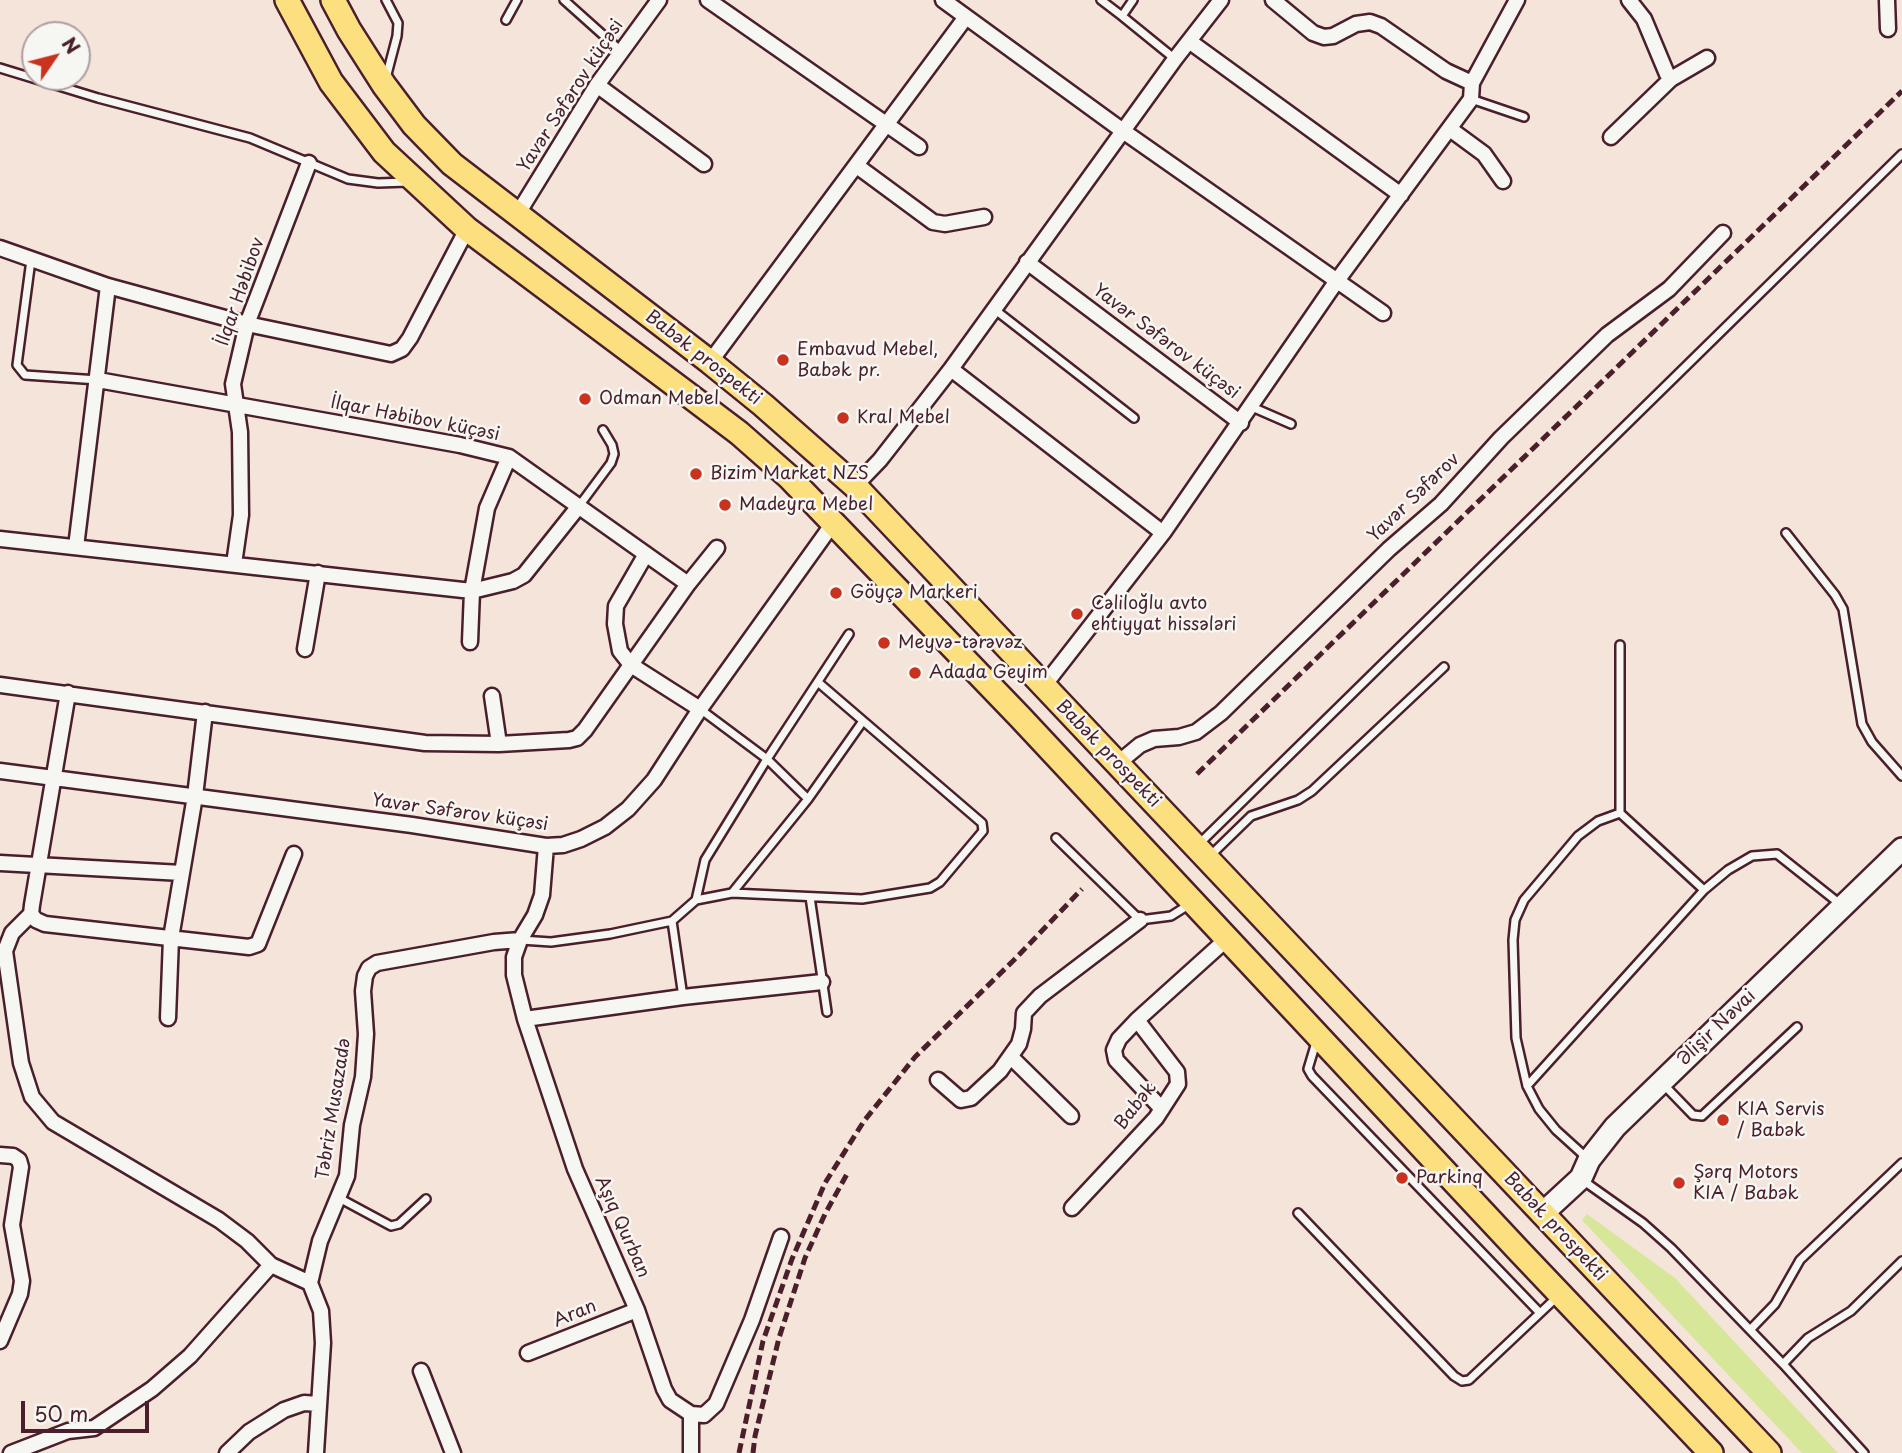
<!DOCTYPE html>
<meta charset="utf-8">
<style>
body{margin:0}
#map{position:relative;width:1902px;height:1453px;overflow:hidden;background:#f4e4da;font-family:"Playpen Sans",sans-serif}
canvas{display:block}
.north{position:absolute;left:21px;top:21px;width:70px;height:70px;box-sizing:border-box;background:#f6f6f2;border:2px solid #b1a0a2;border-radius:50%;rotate:55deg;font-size:19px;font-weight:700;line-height:28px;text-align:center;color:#4a1f2b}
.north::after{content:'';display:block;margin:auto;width:24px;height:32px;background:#c8321e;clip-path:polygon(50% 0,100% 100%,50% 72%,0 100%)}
.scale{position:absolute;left:21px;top:1401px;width:128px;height:32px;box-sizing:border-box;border:4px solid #4a1f2b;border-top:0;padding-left:9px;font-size:21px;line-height:24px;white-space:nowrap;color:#4a1f2b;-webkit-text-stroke:5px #f6f6f2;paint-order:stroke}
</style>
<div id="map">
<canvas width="1902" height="1453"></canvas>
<div class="north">N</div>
<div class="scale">50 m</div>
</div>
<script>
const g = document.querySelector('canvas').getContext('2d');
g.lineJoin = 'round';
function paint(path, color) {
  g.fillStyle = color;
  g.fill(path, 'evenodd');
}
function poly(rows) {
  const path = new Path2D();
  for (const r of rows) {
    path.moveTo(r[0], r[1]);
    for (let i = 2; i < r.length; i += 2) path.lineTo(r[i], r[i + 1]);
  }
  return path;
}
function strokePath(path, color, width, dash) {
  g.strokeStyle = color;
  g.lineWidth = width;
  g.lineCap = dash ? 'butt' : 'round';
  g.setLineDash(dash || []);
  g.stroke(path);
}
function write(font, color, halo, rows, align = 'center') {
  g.font = font + ' "Playpen Sans",sans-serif';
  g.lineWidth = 5;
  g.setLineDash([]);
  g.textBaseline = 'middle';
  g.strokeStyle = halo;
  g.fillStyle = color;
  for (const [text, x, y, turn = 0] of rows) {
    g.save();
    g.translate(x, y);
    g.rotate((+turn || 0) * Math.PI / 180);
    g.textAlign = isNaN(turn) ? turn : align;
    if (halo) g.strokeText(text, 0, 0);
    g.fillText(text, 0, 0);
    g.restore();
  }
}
const green = poly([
 [1587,1214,1675,1278,1838,1453,1802,1453,1582,1220]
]);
const lane = poly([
 [386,0,398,23,397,36,386,78],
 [564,0,621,51],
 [1101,0,1122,16,1133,0],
 [1122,16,1175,59],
 [506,20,517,0],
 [0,68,98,98,250,138,348,179,378,183,408,182],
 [1471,99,1524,117],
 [31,260,17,365,25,375,98,380],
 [994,309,1134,418],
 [1252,407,1291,424],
 [579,506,611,463,614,454,612,445,603,430],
 [1786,533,1835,595,1843,609,1862,724,1872,742,1902,776],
 [1620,645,1620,813,1704,890],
 [819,683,982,823,983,831,940,882,930,888,862,899,732,893,696,900,705,860,767,759,849,634],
 [700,709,767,759,808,799],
 [1056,838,1140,920,1171,916,1190,904],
 [1199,844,1902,154],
 [1211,855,1251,816,1298,800,1312,791,1444,667],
 [732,893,808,799,863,721],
 [810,897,827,1012],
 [672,921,683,997],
 [521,940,551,942,610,934,672,921,696,900],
 [1317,1039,1308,1069,1312,1076,1540,1313],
 [1664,1085,1693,1115,1702,1116,1797,1027],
 [1527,1086,1704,890,1728,870,1752,856,1777,854,1840,904],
 [1588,1159,1556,1130,1539,1109,1527,1086,1516,1038,1513,940,1515,920,1524,900,1578,836,1598,821,1620,813],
 [1581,1179,1643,1223,1671,1248,1783,1364,1864,1453],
 [339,1198,391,1226,399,1224,426,1199],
 [1298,1213,1454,1376,1462,1381,1469,1380,1557,1297],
 [1750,1330,1775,1304,1800,1260,1902,1163],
 [1783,1364,1808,1338,1851,1311,1902,1261]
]);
const street = poly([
 [708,0,919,147],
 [943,0,1123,131,1383,313],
 [1273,0,1313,33,1324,37,1333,36,1356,24,1370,22,1381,26,1446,71,1472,83],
 [1629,0,1644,19,1667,74,1671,79],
 [1887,0,1888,29],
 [1189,41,1401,195],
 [597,85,704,164],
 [1450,129,1484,154,1503,181],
 [1611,137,1671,79,1707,58],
 [857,166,933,222,945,224,984,217],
 [517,215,597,85,659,0],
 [0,248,108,286,247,324,391,354,402,349,410,338,467,229],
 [1027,262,1241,423],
 [710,362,966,17],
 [951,369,1163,533],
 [98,380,460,445,509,457,688,584],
 [855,486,880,460,951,369,1175,59,1221,0],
 [0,539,472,591,487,508,509,457],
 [76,547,108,286],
 [646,554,616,606,615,624,620,651,631,665,700,709],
 [234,564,241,515,240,432,233,384,247,324,309,163],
 [470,642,472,591,513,581,524,575,579,506],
 [305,649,318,573],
 [0,685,425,743,499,744,569,740,577,738,585,730,688,584,717,548],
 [1043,687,1163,533,1336,282,1471,99,1472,83,1517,0],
 [68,693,32,905,31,914,36,920,45,924,249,947,258,944,294,854],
 [492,696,499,744],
 [1117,764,1140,745,1154,739,1179,737,1196,732,1221,713,1389,549,1441,504,1501,438,1607,335,1669,289,1723,233],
 [0,771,412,825,546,846,563,845,581,839,605,827,628,809,654,780,700,709,834,522],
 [546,846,542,895,535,915,520,940,514,957,514,975,525,1019,575,1169,637,1310,664,1389,670,1400,691,1414,704,1415,716,1404,752,1320,781,1237],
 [0,863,182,873],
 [31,914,12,933,5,951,21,1063,32,1097,53,1122,219,1220,247,1241,271,1265,310,1283],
 [168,1018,171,938,195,796,205,712],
 [525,1019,683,997,822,982],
 [1011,1057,1071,1116],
 [938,1080,961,1100,971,1098,1000,1071,1019,1044,1023,1029,1024,1013,1040,996,1140,920],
 [1162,1109,1116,1060,1114,1050,1119,1039,1137,1020,1228,938],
 [0,1155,13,1156,19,1160,21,1167,12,1225,22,1281,20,1294,0,1341],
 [1072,1208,1156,1118,1178,1084,1177,1072,1137,1020],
 [528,1353,637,1310],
 [421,1371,453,1453],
 [691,1414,691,1453],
 [11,1453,68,1431,94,1428,152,1389,190,1356,271,1265],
 [227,1453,249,1432,284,1410,304,1403,319,1404],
 [316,1453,323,1343,321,1311,310,1283,320,1241,347,1176,352,1125,363,1077,366,1034,363,991,365,976,369,968,377,963,494,942,520,940]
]);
const secondary = poly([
 [1542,1214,1581,1178,1589,1160,1615,1127,1902,849]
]);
const primary = poly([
 [287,0,331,82,384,152,467,229,686,393,739,433,789,477,1020,717,1520,1252,1711,1453],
 [333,0,349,30,384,85,414,125,452,164,710,362,763,405,855,486,1769,1453]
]);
const rail = poly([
 [1197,774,1902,91],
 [739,1453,763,1341,792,1259,825,1183,864,1121,915,1057,1014,960,1082,889],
 [753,1453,755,1436,779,1338,805,1258,825,1214,847,1174]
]);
const markers = [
 [783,360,7,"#c8321e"],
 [585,399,7,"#c8321e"],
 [843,418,7,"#c8321e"],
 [696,474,7,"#c8321e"],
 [725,505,7,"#c8321e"],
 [836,593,7,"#c8321e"],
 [1077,614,7,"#c8321e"],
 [884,643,7,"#c8321e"],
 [915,673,7,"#c8321e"],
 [1723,1120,7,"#c8321e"],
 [1402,1178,7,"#c8321e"],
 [1679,1183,7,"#c8321e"]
];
const streetNames = [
 ["Yavər Səfərov küçəsi",571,96,-57],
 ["İlqar Həbibov",241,292,-71],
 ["Yavər Səfərov küçəsi",1166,342,37],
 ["Babək prospekti",703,358,38],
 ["İlqar Həbibov küçəsi",415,419,11],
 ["Yavər Səfərov",1414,498,-44],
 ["Babək prospekti",1108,754,46],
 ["Yavər Səfərov küçəsi",460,813,8],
 ["Əlişir Nəvai",1717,1028,-44],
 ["Babək",1136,1106,-52],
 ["Təbriz Musazadə",334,1109,-81],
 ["Aşıq Qurban",622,1227,66],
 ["Babək prospekti",1555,1227,47],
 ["Aran",575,1314,-22]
];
const poiNames = [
 ["Embavud Mebel,",797,350],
 ["Babək pr.",797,371],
 ["Odman Mebel",599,399],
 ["Kral Mebel",857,418],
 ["Bizim Market NZS",710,474],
 ["Madeyra Mebel",739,505],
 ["Göyçə Markeri",850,593],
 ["Cəliloğlu avto",1091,604],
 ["ehtiyyat hissələri",1091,625],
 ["Meyvə-tərəvəz",898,643],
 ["Adada Geyim",929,673],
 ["KIA Servis",1737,1110],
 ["/ Babək",1737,1131],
 ["Şərq Motors",1693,1173],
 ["KIA / Babək",1693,1194],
 ["Parkinq",1416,1178]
];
paint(green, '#d6e79a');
strokePath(lane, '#4a1f2b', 12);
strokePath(street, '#4a1f2b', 19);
strokePath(secondary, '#4a1f2b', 26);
strokePath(primary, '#4a1f2b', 28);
strokePath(lane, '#f6f6f2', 7);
strokePath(street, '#f6f6f2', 14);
strokePath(secondary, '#f6f6f2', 21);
strokePath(primary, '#fce080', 23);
strokePath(rail, '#4a1f2b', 5, [10, 5]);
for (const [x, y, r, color] of markers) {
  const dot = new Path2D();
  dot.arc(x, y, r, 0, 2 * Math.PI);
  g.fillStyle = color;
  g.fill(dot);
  strokePath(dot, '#f6f6f2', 2.5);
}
write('18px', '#4a1f2b', '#f6f6f2', streetNames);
write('18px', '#4a1f2b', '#f6f6f2', poiNames, 'left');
</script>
